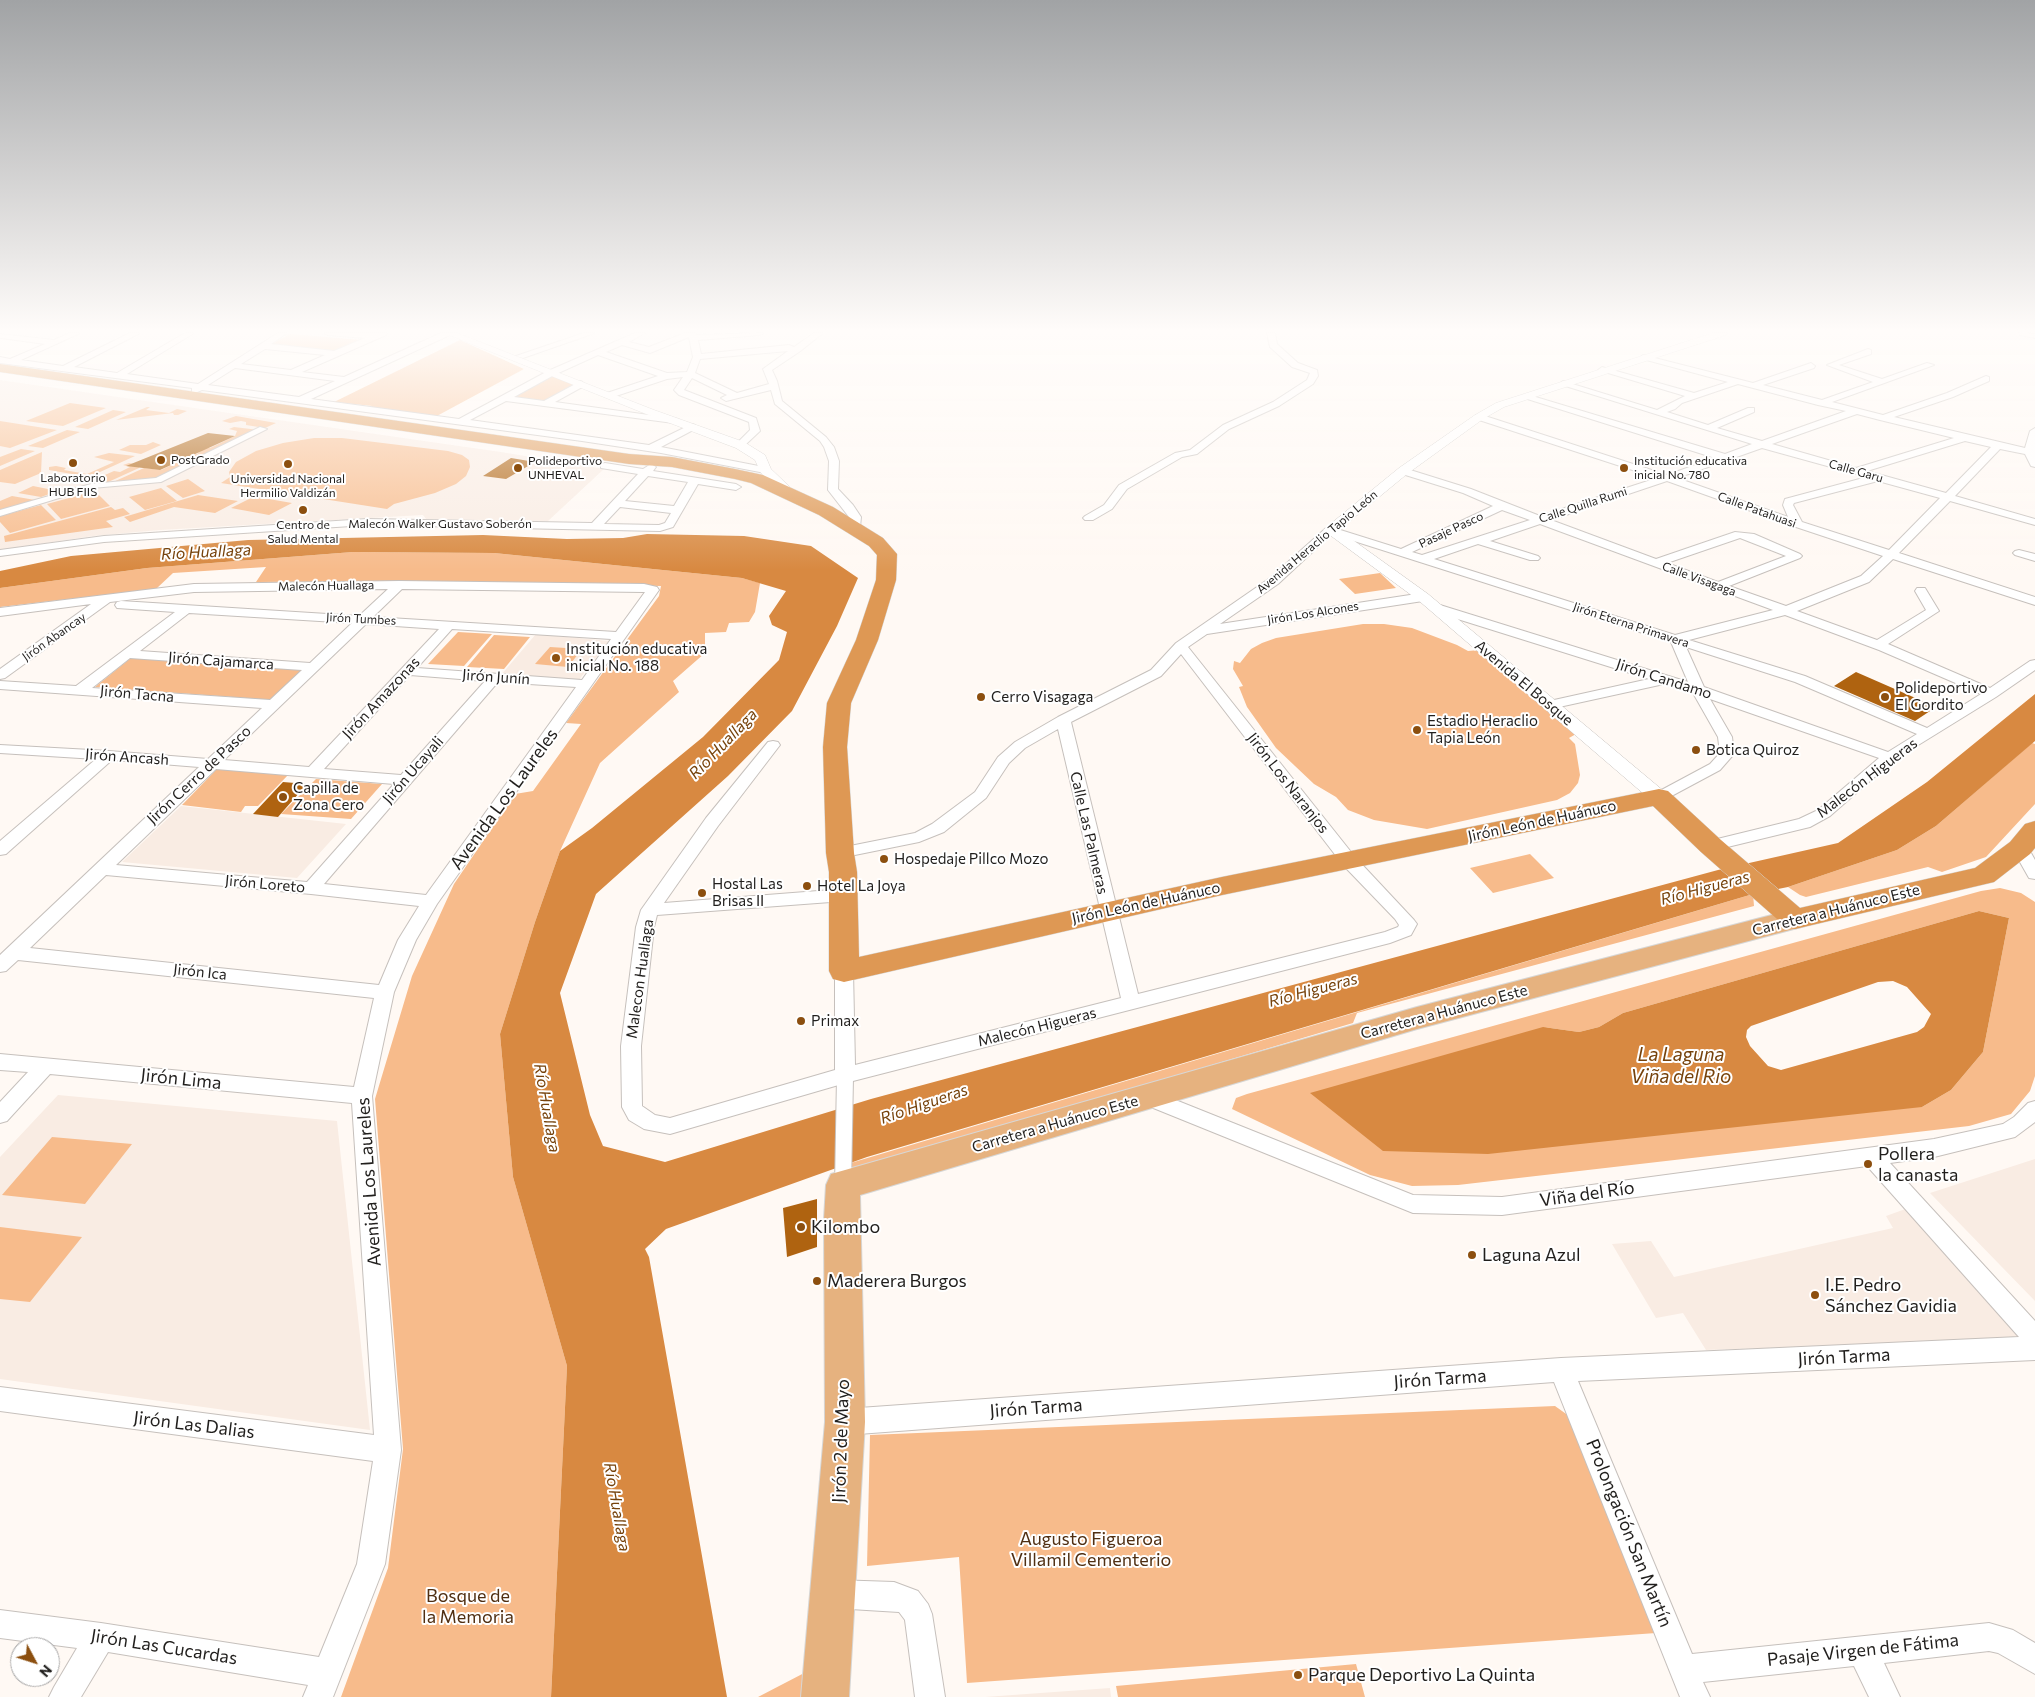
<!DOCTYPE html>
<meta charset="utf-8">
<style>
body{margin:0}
#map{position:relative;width:2035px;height:1697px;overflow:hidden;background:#fff9f4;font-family:Commissioner,sans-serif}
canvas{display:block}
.north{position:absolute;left:10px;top:1637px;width:50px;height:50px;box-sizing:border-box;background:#fff;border:1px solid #a6a5a5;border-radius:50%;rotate:130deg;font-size:14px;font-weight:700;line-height:20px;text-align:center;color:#211f1d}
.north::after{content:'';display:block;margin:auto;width:18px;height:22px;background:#8c4f0f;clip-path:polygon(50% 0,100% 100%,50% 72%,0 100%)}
</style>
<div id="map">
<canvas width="2035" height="1697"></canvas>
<div class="north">N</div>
</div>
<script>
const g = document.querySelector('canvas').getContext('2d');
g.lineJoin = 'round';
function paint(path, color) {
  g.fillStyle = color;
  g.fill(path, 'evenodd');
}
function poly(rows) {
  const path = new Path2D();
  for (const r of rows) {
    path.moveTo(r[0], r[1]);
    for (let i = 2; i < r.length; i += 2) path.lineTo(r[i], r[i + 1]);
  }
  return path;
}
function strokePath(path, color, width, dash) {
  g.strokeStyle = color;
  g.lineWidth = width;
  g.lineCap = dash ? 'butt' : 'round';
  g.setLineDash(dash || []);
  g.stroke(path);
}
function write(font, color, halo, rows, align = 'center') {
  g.font = font + ' Commissioner,sans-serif';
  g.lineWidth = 4;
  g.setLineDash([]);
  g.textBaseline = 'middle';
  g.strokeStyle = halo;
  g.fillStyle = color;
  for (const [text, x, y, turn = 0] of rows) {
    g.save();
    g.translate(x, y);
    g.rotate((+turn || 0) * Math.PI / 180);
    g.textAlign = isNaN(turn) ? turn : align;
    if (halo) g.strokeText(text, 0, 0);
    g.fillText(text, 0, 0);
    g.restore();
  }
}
const built = poly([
 [0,380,501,452,604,469,548,521,426,519,423,515,160,530,93,536,0,550],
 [536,634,609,641,578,681,501,675],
 [181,806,346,824,297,878,122,862],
 [58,1095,337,1121,370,1430,0,1379,0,1157],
 [2035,1159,2035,1301,1930,1193],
 [1911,1207,2027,1339,1706,1350,1683,1313,1656,1318,1612,1244,1651,1241,1674,1277,1893,1228,1886,1216],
 [1110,1688,1111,1697,985,1697]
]);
const green = poly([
 [290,334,362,340,336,352,270,345],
 [460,340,524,369,435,417,371,407,372,406,334,402],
 [554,374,578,385,548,402,510,398],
 [70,403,106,408,63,426,26,421],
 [147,407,150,407,146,410,169,413,177,409,187,411,178,415,174,415,173,413,116,420],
 [113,410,126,412,88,429,75,427],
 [236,416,276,423,265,428,246,425,246,422,241,421,230,423,222,421],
 [0,421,57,430,10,448,0,446],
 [234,427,259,430,157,479,111,483,144,468,161,470,187,458,186,456,197,454,206,447,210,448,235,436,237,431,229,429],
 [67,430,80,432,43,448,28,446],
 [314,438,342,438,448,451,462,455,469,460,470,467,466,476,456,484,435,493,394,504,387,509,221,483,230,477,229,472,236,462,256,451,283,443],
 [153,442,161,445,141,454,119,450,130,445,146,445],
 [21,449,35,451,0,466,0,457],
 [42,452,41,473,15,484,0,482,0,470],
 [109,453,135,456,89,477,49,470,49,467,56,466,66,468,64,470,87,474,114,462,94,457],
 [129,463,140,465,139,468,106,483,91,481,114,471,120,472,130,467,123,465],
 [188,479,205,491,183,498,166,486],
 [33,486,58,491,41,497,18,493],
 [161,488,177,501,145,510,129,497],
 [95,491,110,506,61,519,47,504],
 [198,495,238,501,215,513,174,507,130,522,124,517],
 [12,496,35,500,0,511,0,501],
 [255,496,263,498,292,503,269,515,231,508],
 [41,505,56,520,10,533,0,522,0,516],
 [111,507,115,510,123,508,130,514,106,521,113,527,5,542,4,536],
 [353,552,494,553,742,578,760,583,755,612,749,622,729,623,726,632,705,633,705,653,673,681,679,692,600,763,560,851,535,922,500,1034,513,1177,567,1366,551,1697,341,1697,388,1568,403,1449,375,1099,412,976,454,884,515,794,533,791,581,724,566,723,659,596,661,586,408,581,256,582,266,567,173,573,156,589,0,607,0,588,147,568],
 [1380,573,1396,588,1355,594,1339,579],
 [1363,624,1384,624,1412,628,1457,645,1468,651,1480,650,1576,734,1569,738,1575,744,1580,775,1578,783,1570,793,1557,800,1427,829,1374,820,1348,810,1336,797,1314,784,1276,748,1247,707,1239,687,1243,686,1233,669,1234,661,1240,663,1251,649,1262,643,1276,638],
 [458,632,492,634,464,666,428,664],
 [494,635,530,637,504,669,467,667],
 [550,647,582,649,568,667,535,664],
 [132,657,306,670,274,700,95,687],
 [2032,743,2035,744,2035,804,1986,857,1942,872,1928,867,1806,897,1800,895,1788,887,1897,850,1936,826],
 [218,768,290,773,258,806,245,806,241,812,182,805],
 [316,779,382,784,351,819,281,814],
 [1530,854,1554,878,1493,893,1470,868],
 [2000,888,2021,893,2035,902,2035,1076,2030,1091,2011,1114,1969,1126,1458,1185,1412,1186,1370,1175,1232,1109,1236,1098,1247,1094,1981,891],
 [1979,911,2009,918,1983,1052,1951,1090,1922,1107,1543,1027,1579,1032,1599,1027,1623,1013],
 [1753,894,1754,906,1357,1013,1353,1023,852,1172,844,1165],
 [52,1137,132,1144,85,1204,2,1195],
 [0,1227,82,1237,30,1302,0,1299],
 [1555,1406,1569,1416,1656,1633,967,1683,959,1557,867,1566,870,1435],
 [1356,1664,1365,1697,1118,1697,1116,1686],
 [808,1671,805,1697,758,1697]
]);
const water = poly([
 [647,534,744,536,811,546,858,578,837,626,792,711,728,776,596,894,560,993,590,1115,603,1146,665,1162,871,1099,1718,870,1838,843,1927,782,2035,694,2035,741,1936,826,1897,850,1788,887,1753,894,867,1157,666,1229,645,1249,649,1257,727,1697,551,1697,567,1366,513,1177,500,1034,535,922,560,851,592,828,703,737,779,660,787,632,772,625,769,616,786,591,742,578,494,553,353,552,147,568,0,588,0,571,71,556,248,540,483,535,567,539,623,538],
 [1979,911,2009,918,1983,1052,1951,1090,1922,1107,1488,1154,1383,1151,1310,1093,1543,1027,1579,1032,1599,1027,1623,1013],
 [1893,981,1907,987,1931,1014,1924,1027,1917,1032,1781,1070,1768,1066,1750,1046,1746,1037,1747,1030,1751,1026,1878,982]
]);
const building = poly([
 [208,433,235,436,160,470,126,466],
 [511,458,535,462,506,479,483,476],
 [1856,672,1936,707,1915,721,1834,686],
 [283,782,307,784,278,817,253,814],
 [817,1199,817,1247,787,1257,783,1208]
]);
const pedestrian = poly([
 [260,427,267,429,161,482,92,488,0,516,0,510,91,484,156,478,260,427],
 [845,1071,850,1073,853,1077,851,1185,849,1190,843,1192,837,1190,835,1185,837,1077,840,1073,845,1071]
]);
const minor = poly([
 [70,333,80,333,21,360,63,366,130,333,140,333,74,367,117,373,185,333,194,333,127,374,198,384,278,333,287,333,271,344,334,351,365,338,328,335,324,333,387,333,386,335,302,372,344,377,441,333,451,333,450,335,311,399,459,419,548,371,635,333,645,333,629,342,649,347,685,333,696,333,697,335,764,333,760,335,698,340,701,354,789,345,794,347,814,333,823,333,799,352,772,370,777,381,782,401,826,437,834,447,839,461,838,489,853,505,861,517,860,527,854,530,850,529,848,527,849,517,828,490,829,461,824,447,820,441,775,404,771,390,726,401,721,398,727,395,692,378,684,390,756,418,760,431,743,447,740,448,735,445,750,430,749,422,679,395,674,390,683,377,667,379,613,397,607,397,607,393,658,376,598,355,554,375,514,397,544,401,581,381,585,384,584,386,555,402,678,419,683,422,681,424,506,401,470,420,649,445,692,424,695,425,695,429,661,447,769,468,770,470,765,473,661,453,582,441,202,390,195,393,192,392,192,388,0,363,0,357,10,359,45,344,2,338,0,338,0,334,54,340,70,333],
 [689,337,693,357,687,372,667,373,606,352,622,345,650,353,689,337],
 [265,349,325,355,291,370,241,364,265,349],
 [788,351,763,369,769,384,737,393,695,373,700,359,788,351],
 [235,368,335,381,299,397,208,385,235,368],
 [584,333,595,333,523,358,516,356,584,333],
 [1267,333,1275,333,1277,344,1298,363,1317,370,1318,376,1313,384,1279,406,1229,429,1197,454,1182,457,1127,489,1112,509,1093,520,1085,520,1083,518,1085,516,1104,505,1119,485,1175,453,1190,450,1223,425,1273,402,1307,380,1310,373,1292,367,1270,347,1267,333],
 [2019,333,2035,334,2035,338,2020,335,2019,333],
 [1868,349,1871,350,1871,354,1839,365,1882,379,1927,363,1934,365,1832,402,1883,415,1947,393,1986,376,1989,377,1989,381,1953,397,1894,417,2025,448,2030,431,2035,428,2035,467,2031,466,2025,454,2000,449,1955,496,2035,519,2035,525,1950,501,1899,553,2035,597,2035,605,1893,559,1869,582,1797,611,1877,640,1926,610,1915,591,1917,588,1925,588,1939,611,1888,644,1990,688,2030,661,2035,660,2035,670,1996,697,1894,760,1830,816,1810,827,1711,851,1705,850,1703,846,1705,842,1799,819,1818,810,1879,758,1710,699,1732,737,1734,754,1720,770,1664,800,1654,800,1651,797,1654,794,1710,764,1720,753,1718,737,1693,693,1664,684,1550,709,1545,708,1543,705,1545,702,1649,679,1432,611,1430,608,1432,605,1440,605,1688,682,1671,642,1332,534,1278,584,1220,624,1423,593,1429,597,1423,601,1207,634,1188,647,1355,857,1414,920,1417,924,1411,935,1390,943,853,1081,845,1085,842,1084,670,1134,644,1129,629,1120,622,1107,621,1046,636,927,641,910,706,818,768,742,773,741,778,742,780,745,718,826,664,903,844,889,850,891,852,895,850,899,844,901,657,915,654,927,641,1046,642,1106,655,1115,670,1118,835,1070,835,971,838,966,844,964,850,966,853,971,855,1065,1121,998,1058,729,1025,748,1009,763,986,798,944,832,919,842,840,858,834,857,832,853,834,849,840,848,915,833,932,824,975,792,998,757,1015,742,1058,717,1151,670,1176,643,1270,578,1326,528,1334,528,1401,549,1493,506,1463,493,1399,473,1398,471,1399,469,1407,469,1471,489,1540,516,1657,478,1476,419,1476,415,1482,415,1667,475,1715,458,1521,397,1523,395,1529,395,1725,454,1752,444,1559,384,1563,381,1566,382,1657,410,1685,396,1598,370,1602,367,1694,393,1728,382,1639,358,1643,355,1753,383,1811,363,1815,366,1814,368,1763,385,1822,400,1873,382,1827,365,1868,349],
 [1738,384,1818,405,1846,411,1762,441,1717,428,1754,412,1754,408,1748,408,1708,425,1667,412,1675,409,1682,403,1738,384],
 [1857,414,1880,420,1954,438,1856,468,1772,444,1857,414],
 [1965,441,1991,447,1946,493,1867,471,1965,441],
 [1762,448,1867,477,1785,499,1783,505,1788,517,1677,478,1762,448],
 [1667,481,1793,526,1883,556,1861,576,1786,606,1729,586,1800,558,1802,556,1800,554,1754,534,1735,532,1656,559,1551,520,1667,481],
 [1878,481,1940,498,1889,550,1802,522,1793,505,1794,503,1878,481],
 [1502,510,1530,520,1422,555,1412,552,1502,510],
 [1540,524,1651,565,1773,610,1675,635,1434,559,1478,544,1530,560,1538,560,1540,558,1538,556,1490,541,1540,524],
 [1740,538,1786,556,1718,582,1667,563,1740,538],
 [1785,615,1879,650,1981,694,1927,728,1805,676,1689,640,1785,615],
 [1686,647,1795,682,1917,734,1888,752,1704,687,1686,647],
 [1181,654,1343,865,1395,919,1399,925,1398,927,1385,932,1138,994,1071,722,1161,676,1181,654],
 [605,463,643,469,651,464,656,467,653,471,736,484,741,487,736,490,698,484,673,527,660,531,367,525,104,542,0,556,0,550,104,536,367,519,592,523,638,474,601,468,601,464,605,463],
 [648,476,688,482,674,506,625,501,648,476],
 [620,507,671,513,665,523,659,525,604,524,620,507],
 [2019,550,2035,554,2035,561,2015,555,2013,553,2015,551,2019,550],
 [399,581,644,584,657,587,659,590,437,904,416,940,394,992,372,1096,401,1450,385,1564,333,1697,303,1697,308,1685,108,1652,81,1697,49,1697,54,1687,77,1648,0,1638,0,1610,101,1623,319,1657,357,1564,373,1461,0,1411,0,1387,374,1435,352,1103,50,1074,7,1121,0,1123,0,1102,28,1072,0,1070,0,1054,354,1087,374,998,18,960,6,971,0,972,0,955,199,767,112,760,6,854,0,855,0,841,96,759,0,753,0,745,109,751,208,759,262,708,0,689,0,681,76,686,175,612,117,608,115,605,117,602,121,601,359,616,388,589,194,592,110,602,5,678,0,679,0,669,91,604,0,616,0,608,194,584,399,581],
 [402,589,644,592,645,592,616,632,373,617,402,589],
 [189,613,352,623,310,663,140,651,189,613],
 [366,624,439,629,309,767,224,760,366,624],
 [452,629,611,639,582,680,417,668,452,629],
 [130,658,302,670,270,700,92,688,130,658],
 [410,675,485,681,401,775,324,769,410,675],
 [498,682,576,687,426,895,324,884,498,682],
 [216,769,394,784,307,882,116,865,216,769],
 [106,875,311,894,419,906,398,940,379,985,30,948,106,875],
 [2020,843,2026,844,2035,860,2035,879,2029,878,2012,848,2014,844,2020,843],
 [1148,1089,1413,1195,1502,1197,1934,1139,2003,1124,2014,1117,2028,1103,2035,1101,2035,1122,2015,1137,1934,1157,1890,1163,2035,1321,2035,1360,1578,1381,1692,1654,1989,1623,2013,1630,2035,1643,2035,1674,1998,1653,1989,1651,1884,1663,1900,1697,1869,1697,1854,1666,1703,1682,1710,1697,1680,1697,1554,1382,845,1435,836,1431,832,1422,836,1413,845,1409,1561,1358,2019,1337,1867,1166,1502,1215,1413,1213,1141,1103,1138,1097,1141,1091,1148,1089],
 [834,1580,894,1582,918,1591,928,1604,932,1614,945,1697,915,1697,905,1620,899,1612,834,1608,824,1604,820,1594,824,1584,834,1580]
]);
const tertiary = poly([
 [444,333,457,333,654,410,744,442,765,455,771,469,795,492,788,496,783,495,761,473,755,460,736,448,646,414,444,333],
 [1713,333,1727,333,1726,335,1504,407,1483,419,1407,474,1339,530,1428,594,1666,793,1668,797,1666,801,1659,803,1652,801,1418,600,1323,530,1399,468,1475,415,1496,403,1713,333]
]);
const primary = poly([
 [1795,909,1805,912,1809,919,1805,926,1417,1029,860,1195,865,1422,849,1697,801,1697,825,1422,824,1219,826,1185,831,1174,1417,1007,1795,909]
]);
const trunk = poly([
 [0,364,629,454,672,457,735,469,763,475,833,507,883,538,897,554,896,580,878,640,851,703,847,747,854,853,857,872,859,957,1222,877,1659,789,1668,791,1721,840,1800,908,1975,868,2010,842,2025,824,2035,821,2035,848,2030,854,1994,882,1795,929,1785,926,1701,852,1653,806,1222,895,844,982,833,979,829,971,829,872,826,853,823,747,827,703,856,640,876,580,877,555,869,546,819,515,751,483,735,479,672,467,629,464,0,372,0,364]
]);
const markers = [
 [161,460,5,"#8c4f0f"],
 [73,463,5,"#8c4f0f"],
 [288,464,5,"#8c4f0f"],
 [518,468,5,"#8c4f0f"],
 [1624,468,5,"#8c4f0f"],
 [303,510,5,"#8c4f0f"],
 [556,658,5,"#8c4f0f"],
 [981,697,5,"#8c4f0f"],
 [1885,697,5,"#8c4f0f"],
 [1417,730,5,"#8c4f0f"],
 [1696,750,5,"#8c4f0f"],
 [283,797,5,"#8c4f0f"],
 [884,859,5,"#8c4f0f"],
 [807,886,5,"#8c4f0f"],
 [702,893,5,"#8c4f0f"],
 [801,1021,5,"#8c4f0f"],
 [1868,1164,5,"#8c4f0f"],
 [801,1227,5,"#8c4f0f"],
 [1472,1255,5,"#8c4f0f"],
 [817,1281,5,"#8c4f0f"],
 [1815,1295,5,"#8c4f0f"],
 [1298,1675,5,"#8c4f0f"]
];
const farPoinames = [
 ["PostGrado",171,460],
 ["Polideportivo",528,461],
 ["UNHEVAL",528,475],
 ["Institución educativa",1634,461],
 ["inicial No. 780",1634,475],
 ["Laboratorio",73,478,"center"],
 ["HUB FIIS",73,492,"center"],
 ["Universidad Nacional",288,479,"center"],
 ["Hermilio Valdizán",288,493,"center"],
 ["Centro de",303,525,"center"],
 ["Salud Mental",303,539,"center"]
];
const farStreetnames = [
 ["Calle Garu",1856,471,16],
 ["Calle Quilla Rumi",1583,505,-18],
 ["Calle Patahuasi",1757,510,20],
 ["Malecón Walker Gustavo Soberón",440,524],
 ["Pasaje Pasco",1451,530,-25],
 ["Avenida Heraclio Tapio León",1317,542,-40],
 ["Calle Visagaga",1699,579,20],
 ["Malecón Huallaga",326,586,-1],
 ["Jirón Los Alcones",1313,613,-9],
 ["Jirón Tumbes",361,619,3],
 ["Jirón Eterna Primavera",1631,625,18],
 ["Jirón Abancay",54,637,-35]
];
const poiNames = [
 ["Institución educativa",566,649],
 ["inicial No. 188",566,666],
 ["Polideportivo",1895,688],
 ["El Gordito",1895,705],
 ["Cerro Visagaga",991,697],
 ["Estadio Heraclio",1427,721],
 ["Tapia León",1427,738],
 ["Botica Quiroz",1706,750],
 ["Capilla de",293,788],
 ["Zona Cero",293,805],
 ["Hospedaje Pillco Mozo",894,859],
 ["Hostal Las",712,884],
 ["Brisas II",712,901],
 ["Hotel La Joya",817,886],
 ["Primax",811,1021]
];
const streetNames = [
 ["Jirón Cajamarca",221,661,4],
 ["Jirón Junín",496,677,4],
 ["Jirón Candamo",1664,679,18],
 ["Avenida El Bosque",1524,683,40],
 ["Jirón Tacna",137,694,5],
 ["Jirón Amazonas",381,698,-47],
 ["Jirón Ancash",127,757,4],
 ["Jirón Ucayali",413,770,-49],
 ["Jirón Cerro de Pasco",199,775,-43],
 ["Malecón Higueras",1867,778,-37],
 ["Jirón Los Naranjos",1288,783,52],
 ["Jirón León de Huánuco",1542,821,-12],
 ["Calle Las Palmeras",1089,833,77],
 ["Jirón Loreto",265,884,5],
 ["Jirón León de Huánuco",1146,903,-12],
 ["Carretera a Huánuco Este",1836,910,-14],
 ["Jirón Ica",200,972,6],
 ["Malecon Huallaga",640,979,-82],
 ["Carretera a Huánuco Este",1444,1012,-15],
 ["Malecón Higueras",1037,1027,-14],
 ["Carretera a Huánuco Este",1055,1124,-16]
];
const waterNames = [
 ["Río Huallaga",206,552,-3],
 ["Río Huallaga",723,744,-46],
 ["Río Higueras",1705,888,-15],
 ["Río Higueras",1313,990,-15],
 ["Río Higueras",924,1104,-19],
 ["Río Huallaga",547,1108,80],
 ["Río Huallaga",617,1507,80]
];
const nearStreetnames = [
 ["Avenida Los Laureles",504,799,-54],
 ["Jirón Lima",181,1079,6],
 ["Avenida Los Laureles",369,1182,-94],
 ["Viña del Río",1587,1194,-8],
 ["Jirón Tarma",1844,1357,-3],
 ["Jirón Tarma",1440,1379,-4],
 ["Jirón Tarma",1036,1408,-4],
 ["Jirón Las Dalias",194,1425,7],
 ["Jirón 2 de Mayo",841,1441,-88],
 ["Prolongación San Martín",1629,1533,68],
 ["Jirón Las Cucardas",164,1647,9],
 ["Pasaje Virgen de Fátima",1863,1650,-6]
];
const nearPoinames = [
 ["Pollera",1878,1154],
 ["la canasta",1878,1175],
 ["Kilombo",811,1227],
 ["Laguna Azul",1482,1255],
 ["Maderera Burgos",827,1281],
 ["I.E. Pedro",1825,1285],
 ["Sánchez Gavidia",1825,1306],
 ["Parque Deportivo La Quinta",1308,1675]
];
const nearParknames = [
 ["Augusto Figueroa",1091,1539],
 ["Villamil Cementerio",1091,1560],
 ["Bosque de",468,1596],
 ["la Memoria",468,1617]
];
const nearWaternames = [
 ["La Laguna",1681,1055],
 ["Viña del Rio",1681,1077]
];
paint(built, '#f9ece3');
paint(green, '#f7bb8b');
paint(water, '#d88941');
paint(building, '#af6310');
strokePath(pedestrian, '#c6c0bc', 2);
strokePath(minor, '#c6c0bc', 2);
strokePath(tertiary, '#c6c0bc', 1);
strokePath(primary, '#d7d7d6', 2);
strokePath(trunk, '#d7d7d6', 1);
paint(pedestrian, '#fff');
paint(minor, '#fff');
paint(tertiary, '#fff');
paint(primary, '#e6b27f');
paint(trunk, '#de9854');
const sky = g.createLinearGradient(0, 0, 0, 570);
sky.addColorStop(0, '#a1a3a5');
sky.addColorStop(0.58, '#fffcfa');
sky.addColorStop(1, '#fffcfa00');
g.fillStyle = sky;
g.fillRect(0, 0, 2035, 570);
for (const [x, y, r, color] of markers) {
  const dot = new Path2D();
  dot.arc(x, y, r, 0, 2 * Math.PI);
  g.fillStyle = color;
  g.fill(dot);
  strokePath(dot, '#fff', 2);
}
write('12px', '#211f1d', '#fff', farPoinames, 'left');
write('12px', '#211f1d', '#fff', farStreetnames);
write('15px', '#211f1d', '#fff', poiNames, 'left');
write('15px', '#211f1d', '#fff', streetNames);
write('italic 16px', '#76420b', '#fff', waterNames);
write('18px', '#211f1d', '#fff', nearStreetnames);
write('18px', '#211f1d', '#fff', nearPoinames, 'left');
write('18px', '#502f12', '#fff', nearParknames);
write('italic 19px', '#76420b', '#fff', nearWaternames);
</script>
